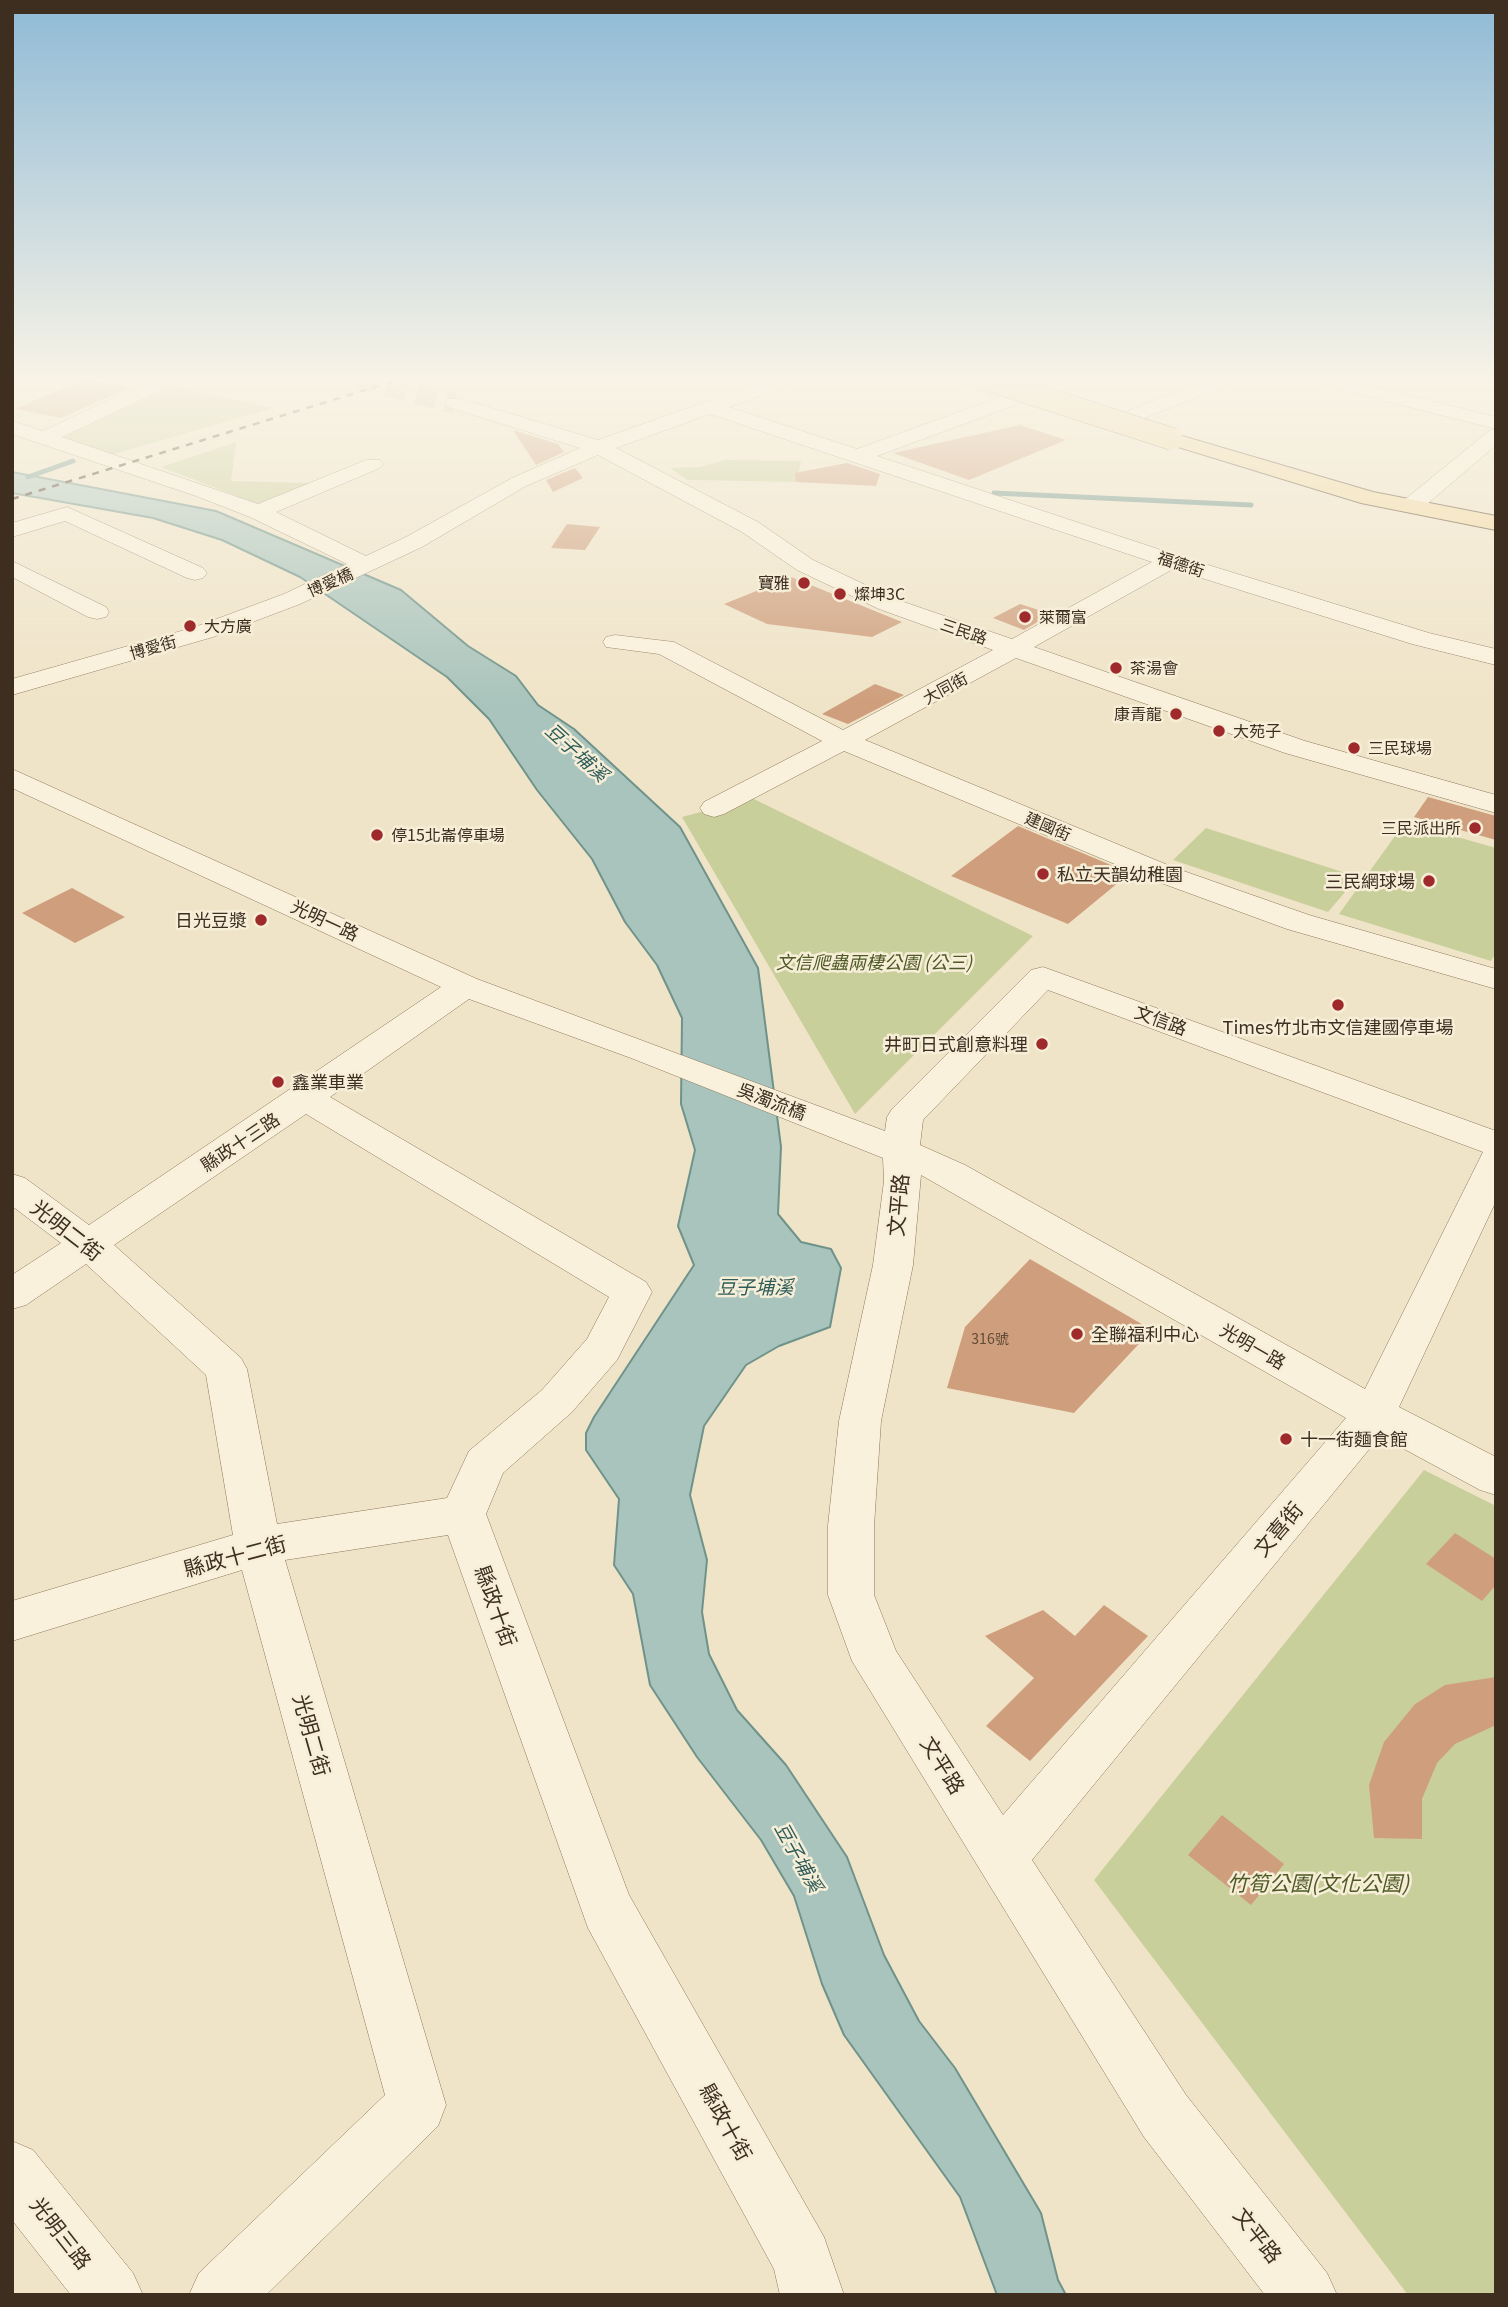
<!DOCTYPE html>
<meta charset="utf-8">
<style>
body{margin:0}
#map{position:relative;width:1508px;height:2307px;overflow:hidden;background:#f0e4c8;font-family:Georgia,serif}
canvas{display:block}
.frame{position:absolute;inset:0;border:14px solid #3d2e20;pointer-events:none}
</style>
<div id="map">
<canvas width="1508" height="2307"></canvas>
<div class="frame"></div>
</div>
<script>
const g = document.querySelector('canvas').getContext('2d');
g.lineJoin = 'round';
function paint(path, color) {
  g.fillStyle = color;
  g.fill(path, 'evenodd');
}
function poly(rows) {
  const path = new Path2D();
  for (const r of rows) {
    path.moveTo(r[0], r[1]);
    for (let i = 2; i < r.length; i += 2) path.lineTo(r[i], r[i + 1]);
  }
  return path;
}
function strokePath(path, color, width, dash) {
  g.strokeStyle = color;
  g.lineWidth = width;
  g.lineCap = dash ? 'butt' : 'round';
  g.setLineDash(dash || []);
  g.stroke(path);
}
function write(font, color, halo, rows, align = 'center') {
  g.font = font + ' Georgia,"Noto Sans TC",serif';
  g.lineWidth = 5;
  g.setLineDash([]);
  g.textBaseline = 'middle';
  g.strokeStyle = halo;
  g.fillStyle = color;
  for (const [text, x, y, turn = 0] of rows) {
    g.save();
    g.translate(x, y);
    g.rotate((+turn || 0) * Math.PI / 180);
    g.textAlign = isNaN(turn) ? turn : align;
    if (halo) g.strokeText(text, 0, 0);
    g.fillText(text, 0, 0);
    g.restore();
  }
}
const green = poly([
 [172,385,273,408,111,455,63,441,66,436],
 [236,442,231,481,314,483,258,504,161,467],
 [725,460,801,461,797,482,687,480,670,468,700,467],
 [752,798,1033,936,855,1114,682,817],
 [1405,822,1496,848,1496,953,1491,961,1339,914],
 [1206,828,1358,877,1328,912,1173,860],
 [1424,1470,1496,1506,1496,2295,1408,2295,1094,1880]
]);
const water = poly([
 [12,472,216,511,401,590,468,646,516,676,538,705,574,729,680,827,758,968,781,1147,778,1214,801,1242,831,1249,841,1268,830,1327,779,1346,746,1365,704,1426,690,1495,707,1560,702,1612,709,1654,737,1710,786,1765,847,1857,884,1955,919,2021,955,2068,1041,2213,1058,2280,1066,2295,997,2295,960,2197,844,2035,822,1984,794,1896,761,1840,697,1757,650,1685,633,1594,614,1565,619,1499,586,1450,586,1433,594,1417,694,1265,678,1226,695,1150,681,1104,682,1018,657,965,625,922,592,859,537,790,489,719,447,677,300,577,222,540,153,518,12,493,12,472]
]);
const stream = poly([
 [28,477,73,461],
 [994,493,1251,505]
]);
const building = poly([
 [85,379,129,388,61,418,15,409],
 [1020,425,1066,440,969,480,893,453],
 [513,430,558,444,564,452,536,465],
 [847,463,880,474,876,486,796,482,795,473],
 [575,468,583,478,553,492,546,480],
 [567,524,600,527,585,550,551,548],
 [791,577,902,622,872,637,767,624,724,604],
 [1020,604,1051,614,1024,630,993,618],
 [875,684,904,695,848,724,822,714],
 [1428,797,1496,816,1496,840,1414,817],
 [1018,826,1130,873,1068,924,951,876],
 [72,888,125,917,75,943,22,913],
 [1030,1259,1152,1330,1074,1413,947,1388,965,1327],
 [1455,1533,1496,1559,1496,1585,1482,1601,1426,1564],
 [1104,1605,1148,1636,1030,1761,986,1726,1034,1678,985,1636,1043,1610,1075,1636],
 [1496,1677,1496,1725,1455,1744,1437,1763,1422,1799,1422,1839,1374,1838,1369,1785,1384,1742,1415,1704,1445,1685],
 [1222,1815,1284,1864,1251,1905,1188,1855]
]);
const minorTunnel = poly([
 [356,378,455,403]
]);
const minor = poly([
 [155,378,180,378,178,382,62,437,258,504,366,460,380,460,383,464,380,468,276,512,366,556,406,537,512,478,580,448,448,407,445,403,448,399,462,399,598,440,772,378,800,378,798,382,729,407,857,449,1000,397,953,382,951,378,980,378,1017,390,1027,387,1034,389,1037,393,1026,401,877,456,1179,556,1429,633,1496,649,1496,665,1412,644,1173,569,1034,647,1305,741,1496,795,1496,813,1285,753,1016,658,865,740,1175,868,1309,915,1496,969,1496,989,1287,929,1153,880,844,751,724,814,714,817,704,814,700,808,704,802,822,741,659,654,606,647,603,642,606,637,615,635,674,642,843,730,993,650,879,609,797,570,742,532,598,455,526,486,422,547,300,604,213,637,12,695,12,679,195,627,284,594,347,564,250,517,196,496,12,434,12,421,43,431,155,378],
 [710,414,1152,562,1012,639,895,599,813,560,758,522,616,448,710,414],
 [1212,378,1239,378,1237,382,1136,421,1129,423,1119,417,1122,413,1212,378],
 [1307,378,1340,378,1496,417,1496,429,1309,382,1307,378],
 [1496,429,1496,445,1419,511,1403,511,1400,506,1403,501,1489,431,1496,429],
 [67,507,203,568,207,573,203,578,195,580,187,578,65,521,12,537,12,523,67,507],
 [12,561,106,607,109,612,106,617,97,619,88,617,12,577,12,561],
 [12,769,477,979,885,1131,887,1117,892,1109,1031,970,1043,967,1496,1131,1496,1201,1399,1407,1496,1457,1496,1495,1480,1490,1380,1436,1032,1860,1186,2095,1327,2273,1337,2295,1265,2295,1144,2137,852,1661,828,1595,828,1526,839,1421,873,1265,884,1181,883,1158,631,1058,469,999,330,1097,646,1282,652,1292,617,1360,572,1412,503,1473,486,1514,629,1895,824,2237,844,2295,780,2295,774,2269,588,1928,448,1535,285,1560,446,2105,438,2126,266,2295,189,2295,199,2273,385,2095,242,1570,12,1641,12,1601,233,1535,206,1375,86,1264,26,1305,12,1309,12,1275,61,1243,12,1206,12,1174,25,1178,89,1225,441,987,12,788,12,769],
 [1048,990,1483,1152,1365,1389,965,1165,920,1145,923,1120,1048,990],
 [306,1114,609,1297,587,1339,542,1390,469,1451,447,1498,277,1524,247,1369,241,1358,114,1245,306,1114],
 [921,1175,1346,1418,1003,1815,896,1651,874,1595,874,1526,881,1421,913,1265,921,1175],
 [12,2141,33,2150,133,2273,143,2295,71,2295,12,2220,12,2141]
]);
const major = poly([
 [1172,433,1373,492,1496,516,1496,530,1361,503,1165,443,1161,439,1165,435,1172,433]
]);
const rail = poly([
 [12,499,404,378]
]);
const majorBridge = poly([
 [982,378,1172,439]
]);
const markers = [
 [804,583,7,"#9e2a2b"],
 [840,594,7,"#9e2a2b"],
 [1025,617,7,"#9e2a2b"],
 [190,626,7,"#9e2a2b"],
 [1116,668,7,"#9e2a2b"],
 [1176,714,7,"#9e2a2b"],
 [1219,731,7,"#9e2a2b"],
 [1354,748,7,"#9e2a2b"],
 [1475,828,7,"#9e2a2b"],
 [377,835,7,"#9e2a2b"],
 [1043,874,7,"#9e2a2b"],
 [1429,881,7,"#9e2a2b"],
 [261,920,7,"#9e2a2b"],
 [1338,1005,7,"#9e2a2b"],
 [1042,1044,7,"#9e2a2b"],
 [278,1082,7,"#9e2a2b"],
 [1077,1334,7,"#9e2a2b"],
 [1286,1439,7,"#9e2a2b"]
];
const numberNames = [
 ["316號",990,1339]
];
const farStreetnames = [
 ["福德街",1181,564,18],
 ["博愛橋",330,582,-24],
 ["三民路",964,631,19],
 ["博愛街",153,647,-16],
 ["大同街",945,688,-28],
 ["建國街",1048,826,23]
];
const farPoinames = [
 ["寶雅",790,583,"right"],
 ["燦坤3C",854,594],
 ["萊爾富",1039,617],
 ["大方廣",204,626],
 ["茶湯會",1130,668],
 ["康青龍",1162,714,"right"],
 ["大苑子",1233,731],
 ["三民球場",1368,748],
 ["三民派出所",1461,828,"right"],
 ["停15北崙停車場",391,835]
];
const poiNames = [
 ["私立天韻幼稚園",1057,874],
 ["三民網球場",1415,881,"right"],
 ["日光豆漿",247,920,"right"],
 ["Times竹北市文信建國停車場",1338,1027,"center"],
 ["井町日式創意料理",1028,1044,"right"],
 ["鑫業車業",292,1082],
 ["全聯福利中心",1091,1334],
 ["十一街麵食館",1300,1439]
];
const streetNames = [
 ["光明一路",325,920,25],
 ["文信路",1161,1020,20],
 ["吳濁流橋",772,1101,21],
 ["縣政十三路",240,1142,-34],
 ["光明一路",1253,1346,30]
];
const parkNames = [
 ["文信爬蟲兩棲公園 (公三)",874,962]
];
const waterNames = [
 ["豆子埔溪",577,752,42],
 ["豆子埔溪",755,1287],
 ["豆子埔溪",799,1857,61]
];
const nearStreetnames = [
 ["文平路",898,1205,-85],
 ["光明二街",67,1230,38],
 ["文喜街",1278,1529,-50],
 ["縣政十二街",235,1556,-15],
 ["縣政十街",496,1606,70],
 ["光明二街",312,1735,74],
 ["文平路",943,1765,58],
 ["縣政十街",726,2122,61],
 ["光明三路",61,2233,52],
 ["文平路",1258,2235,52]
];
const nearParknames = [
 ["竹筍公園(文化公園)",1318,1883]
];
paint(green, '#c9cf9b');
paint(water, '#a9c4bc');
strokePath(water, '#6f938a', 2);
strokePath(stream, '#6f938a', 5);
paint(building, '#cf9f7d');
strokePath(minorTunnel, '#ccc0a6', 21, [21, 10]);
strokePath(minor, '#8d765c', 1);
strokePath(major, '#5b4430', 2);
paint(minor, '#faf1dc');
paint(major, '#f3d9a0');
strokePath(rail, '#3d2e20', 2.5, [7, 7]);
strokePath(majorBridge, '#5b4430', 23, []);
strokePath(majorBridge, '#f3d9a0', 22);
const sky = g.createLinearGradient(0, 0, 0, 701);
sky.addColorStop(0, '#8fbad6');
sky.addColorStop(0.54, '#f8f3e6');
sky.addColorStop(1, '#f8f3e600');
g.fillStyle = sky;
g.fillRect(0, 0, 1508, 701);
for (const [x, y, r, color] of markers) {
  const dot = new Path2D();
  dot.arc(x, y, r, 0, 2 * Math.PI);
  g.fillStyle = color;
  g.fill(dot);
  strokePath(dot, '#f7eed8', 2.5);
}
write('14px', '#624a37', null, numberNames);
write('16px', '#3d2e20', '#f7eed8', farStreetnames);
write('16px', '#3d2e20', '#f7eed8', farPoinames, 'left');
write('18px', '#3d2e20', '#f7eed8', poiNames, 'left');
write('18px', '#3d2e20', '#f7eed8', streetNames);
write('italic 18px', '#4d5a26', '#f7eed8', parkNames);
write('italic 19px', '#2f5d5a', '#f7eed8', waterNames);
write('21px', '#3d2e20', '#f7eed8', nearStreetnames);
write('italic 21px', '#4d5a26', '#f7eed8', nearParknames);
</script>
